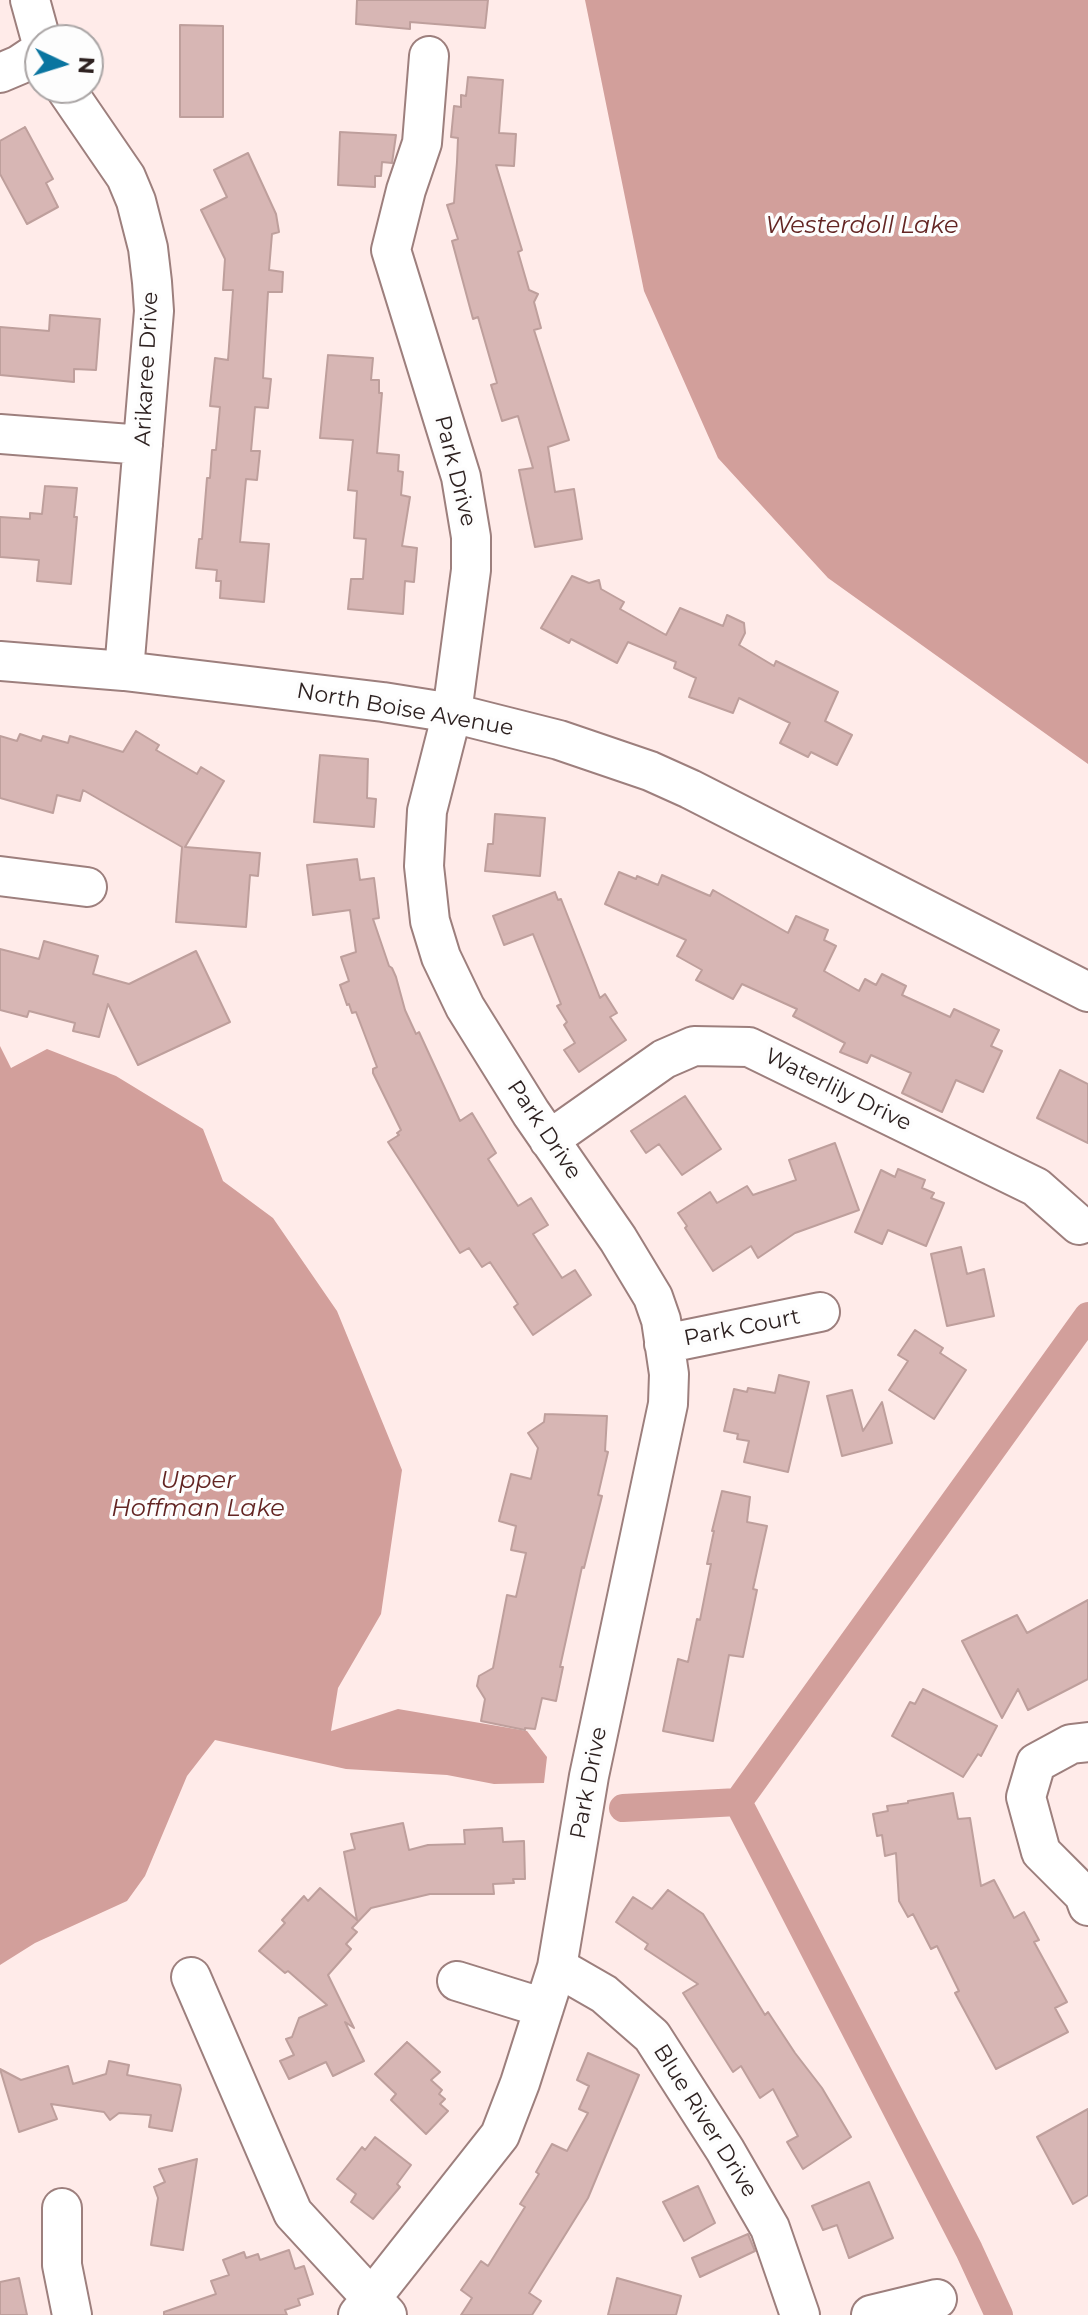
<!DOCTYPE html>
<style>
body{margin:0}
#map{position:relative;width:1088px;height:2315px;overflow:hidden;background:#ffebe9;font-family:Montserrat,sans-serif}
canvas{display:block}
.north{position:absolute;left:24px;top:24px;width:80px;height:80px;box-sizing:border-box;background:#fdfdfd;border:2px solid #aaa5a5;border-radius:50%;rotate:94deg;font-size:22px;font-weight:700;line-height:32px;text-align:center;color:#2d2120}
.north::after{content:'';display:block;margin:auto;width:28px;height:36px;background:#0a75a0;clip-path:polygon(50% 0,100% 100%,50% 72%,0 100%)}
</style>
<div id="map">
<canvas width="1088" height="2315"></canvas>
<div class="north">N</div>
</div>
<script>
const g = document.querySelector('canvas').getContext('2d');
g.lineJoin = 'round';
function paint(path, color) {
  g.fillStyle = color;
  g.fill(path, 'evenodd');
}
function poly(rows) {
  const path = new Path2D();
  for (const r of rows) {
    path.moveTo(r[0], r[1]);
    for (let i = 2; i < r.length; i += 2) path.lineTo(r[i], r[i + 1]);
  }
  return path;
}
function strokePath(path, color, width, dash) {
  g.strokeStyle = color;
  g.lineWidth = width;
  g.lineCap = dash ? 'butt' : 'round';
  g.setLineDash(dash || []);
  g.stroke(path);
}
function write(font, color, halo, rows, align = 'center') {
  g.font = font + ' Montserrat,sans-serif';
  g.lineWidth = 7;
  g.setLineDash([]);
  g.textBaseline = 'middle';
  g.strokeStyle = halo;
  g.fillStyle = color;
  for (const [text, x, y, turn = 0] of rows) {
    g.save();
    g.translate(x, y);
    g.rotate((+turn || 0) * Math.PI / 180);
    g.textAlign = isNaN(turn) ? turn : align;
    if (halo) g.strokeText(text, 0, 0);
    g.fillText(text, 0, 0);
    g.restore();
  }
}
const water = poly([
 [585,0,1088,0,1088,764,828,578,718,458,644,291],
 [0,1046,11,1068,47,1049,116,1076,203,1129,223,1181,273,1218,337,1311,402,1470,381,1614,338,1688,331,1731,398,1709,527,1731,547,1757,544,1783,494,1784,447,1775,346,1769,215,1740,187,1776,145,1876,127,1901,35,1943,0,1965]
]);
const canal = poly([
 [738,1802,1088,1316],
 [738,1802,969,2250,999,2315],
 [623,1808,738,1802]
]);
const building = poly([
 [357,0,488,0,485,28,410,22,410,29,356,24,357,0],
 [180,25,223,26,223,117,180,117,180,25],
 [468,77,503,80,499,133,516,134,514,166,496,165,522,250,518,252,529,290,538,294,534,302,541,328,534,330,569,440,548,447,555,492,574,489,582,539,535,547,519,470,533,468,518,416,502,421,491,385,497,383,478,317,473,319,452,241,458,239,447,205,454,203,457,162,458,138,451,137,454,106,461,107,461,95,466,96,468,77],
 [25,127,53,179,46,183,58,207,27,224,0,174,0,141,25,127],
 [340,132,396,135,392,163,382,162,381,176,375,176,375,187,338,185,340,132],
 [248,153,276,214,279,232,272,234,269,270,283,272,282,292,268,292,263,378,271,379,268,408,255,407,251,451,260,451,257,480,246,479,240,542,269,544,264,602,220,598,221,581,216,581,217,570,196,568,199,539,202,539,207,478,210,478,212,450,216,450,220,407,210,406,215,358,228,360,233,290,223,290,225,259,201,210,227,197,214,170,248,153],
 [50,315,100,319,96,370,74,369,74,382,0,375,0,327,49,331,50,315],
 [328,355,373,358,371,380,379,380,379,393,382,393,377,453,399,455,398,471,403,472,401,495,410,497,402,546,417,548,414,582,405,581,403,614,348,609,351,579,363,579,366,539,354,538,357,491,348,490,353,440,320,438,328,355],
 [45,486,77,488,74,517,77,517,71,584,37,581,39,560,0,557,0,517,30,519,30,513,42,514,45,486],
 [572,576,589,583,599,580,601,589,624,602,620,609,666,635,680,608,723,626,727,615,744,623,745,633,739,645,774,666,776,661,838,692,825,721,852,735,837,765,811,752,808,757,780,743,790,723,739,698,733,713,689,697,696,678,674,668,676,662,628,642,617,663,571,639,569,643,541,628,572,576],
 [136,731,159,745,156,750,197,774,201,767,224,781,185,847,260,853,258,876,250,875,246,927,176,922,182,847,83,790,80,801,57,795,53,813,0,798,0,736,17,741,20,734,41,741,43,736,68,743,70,736,123,752,136,731],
 [320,755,368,759,367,798,376,799,374,827,314,822,320,755],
 [495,814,545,818,540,876,485,871,488,844,493,844,495,814],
 [357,859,360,880,374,878,379,918,373,919,389,966,392,968,396,977,405,1010,416,1034,419,1032,460,1121,472,1113,496,1153,488,1159,518,1206,531,1198,548,1225,533,1234,562,1278,575,1270,591,1295,533,1335,514,1307,518,1304,490,1262,482,1267,469,1248,460,1253,388,1142,399,1135,397,1133,401,1130,373,1073,373,1069,377,1067,356,1012,352,1013,349,1004,347,1005,340,985,349,981,341,957,356,952,350,910,313,915,307,865,357,859],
 [619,872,636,879,637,876,658,885,662,875,710,896,713,890,788,933,796,916,828,930,824,940,836,946,824,971,859,991,865,979,876,985,882,974,906,986,902,995,950,1017,954,1009,999,1030,991,1046,1002,1051,983,1092,956,1080,942,1112,902,1093,911,1073,871,1055,867,1063,840,1052,845,1043,793,1016,797,1009,742,984,733,999,696,980,702,970,677,956,686,940,605,904,619,872],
 [555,892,558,900,561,899,600,998,605,994,617,1013,610,1017,626,1040,579,1072,564,1050,575,1043,564,1025,567,1022,557,1006,561,1004,533,934,504,945,493,916,555,892],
 [44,941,98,956,93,974,129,984,196,951,230,1022,138,1065,108,1004,99,1037,73,1031,75,1023,29,1011,27,1017,0,1010,0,949,39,959,44,941],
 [1060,1070,1088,1084,1088,1143,1037,1118,1060,1070],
 [685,1096,721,1149,682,1175,659,1144,646,1153,631,1131,685,1096],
 [835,1143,859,1210,795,1233,758,1258,751,1246,713,1271,685,1228,687,1226,678,1213,710,1192,717,1203,747,1186,753,1195,796,1180,789,1160,835,1143],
 [898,1169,925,1180,922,1188,934,1193,931,1198,944,1203,926,1246,888,1230,882,1244,855,1232,881,1170,895,1177,898,1169],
 [961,1247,967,1274,984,1269,994,1316,947,1326,931,1254,961,1247],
 [915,1330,943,1348,940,1353,966,1370,934,1419,889,1390,908,1361,898,1355,915,1330],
 [779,1375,809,1382,788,1472,744,1462,749,1441,737,1439,738,1434,724,1431,734,1389,747,1392,748,1388,775,1393,779,1375],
 [852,1390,863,1431,882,1402,892,1443,842,1456,827,1396,852,1390],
 [545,1414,607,1416,605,1451,608,1452,598,1495,602,1496,584,1568,582,1567,560,1667,563,1667,556,1701,542,1698,535,1729,525,1728,525,1730,481,1721,485,1699,477,1686,479,1676,493,1668,507,1595,516,1597,526,1553,511,1550,516,1526,499,1521,511,1474,531,1479,538,1448,528,1433,544,1422,545,1414],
 [722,1491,750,1497,747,1522,767,1526,753,1589,757,1590,743,1657,729,1655,713,1741,663,1731,678,1659,688,1662,697,1619,700,1620,711,1564,707,1564,714,1531,712,1531,722,1491],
 [1088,1600,1088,1679,1028,1710,1018,1689,1002,1718,962,1641,1017,1615,1027,1633,1088,1600],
 [923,1689,997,1726,981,1756,978,1754,963,1777,892,1736,910,1702,915,1704,923,1689],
 [953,1793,958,1819,970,1818,981,1886,994,1880,1014,1918,1024,1912,1039,1940,1034,1942,1067,2002,1055,2008,1068,2032,996,2069,955,1993,959,1991,937,1946,931,1949,913,1914,908,1917,899,1901,896,1853,885,1856,882,1835,877,1836,873,1814,888,1811,887,1806,908,1803,908,1801,953,1793],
 [403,1823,409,1850,428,1845,465,1844,464,1830,502,1828,503,1842,524,1841,525,1879,513,1879,514,1883,493,1884,494,1894,430,1894,371,1908,352,1928,357,1932,346,1944,351,1949,328,1975,354,2028,345,2022,364,2061,333,2076,326,2062,289,2079,280,2061,294,2055,286,2039,292,2037,299,2018,327,2005,288,1971,285,1973,259,1951,285,1923,282,1920,304,1896,308,1901,320,1888,357,1920,344,1852,355,1849,351,1834,403,1823],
 [668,1890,703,1914,765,2015,768,2012,795,2053,822,2088,851,2137,803,2169,787,2142,798,2136,773,2089,760,2098,741,2066,733,2072,683,1993,698,1984,645,1949,648,1944,616,1922,633,1897,652,1909,668,1890],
 [407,2042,440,2072,431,2080,442,2090,439,2094,445,2099,440,2104,448,2111,426,2134,391,2100,396,2094,375,2074,407,2042],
 [588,2053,639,2075,588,2198,529,2293,541,2301,532,2315,461,2315,472,2298,461,2290,481,2261,488,2266,525,2207,520,2204,539,2174,536,2172,552,2144,567,2151,588,2113,579,2109,589,2086,577,2080,588,2053],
 [109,2061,129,2065,127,2075,180,2085,181,2089,172,2131,149,2127,151,2115,119,2113,110,2120,104,2112,51,2104,57,2119,19,2132,0,2069,21,2080,68,2066,73,2084,106,2074,109,2061],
 [1088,2109,1088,2195,1073,2204,1037,2137,1088,2109],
 [375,2137,411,2165,397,2184,400,2187,373,2219,351,2202,356,2194,337,2179,362,2147,365,2150,375,2137],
 [197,2159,183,2250,151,2245,158,2198,154,2187,165,2182,159,2169,197,2159],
 [869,2182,893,2238,849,2258,837,2225,823,2230,812,2206,869,2182],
 [698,2186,715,2223,684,2241,663,2202,698,2186],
 [748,2234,755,2251,700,2277,692,2258,748,2234],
 [289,2250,295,2269,304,2266,313,2294,298,2299,300,2305,285,2310,287,2315,164,2315,164,2312,216,2294,211,2281,229,2275,223,2260,244,2252,246,2258,258,2254,260,2260,289,2250],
 [19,2278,27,2315,0,2315,0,2282,19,2278],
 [617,2278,681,2296,676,2315,608,2315,617,2278]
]);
const minor = poly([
 [30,0,41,40],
 [0,73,19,65,40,51],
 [65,88,126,177,136,201,148,248,152,282,154,311,124,671],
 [0,434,143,445],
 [0,661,124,671,383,702,452,713,559,740,650,771,690,789,1088,992],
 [0,876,87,887],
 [549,1140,664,1059,694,1046,749,1047,1036,1187,1079,1225],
 [664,1344,820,1312],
 [1088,1742,1071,1744,1036,1763,1026,1797,1041,1852,1084,1895,1088,1906],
 [557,1967,604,1994,652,2036,725,2150,770,2228,800,2315],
 [191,1977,293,2213,387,2315],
 [457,1981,544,2008],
 [62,2208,62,2265,72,2315],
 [358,2315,500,2135,520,2083,557,1967,589,1776,668,1404,669,1374,661,1320,653,1297,618,1239,531,1113,465,1007,441,957,430,921,424,866,427,811,452,713,471,570,471,537,461,477,391,250,406,190,422,143,429,56],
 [871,2315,937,2299]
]);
const streetNames = [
 ["Arikaree Drive",147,369,-87],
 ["Park Drive",455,471,76],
 ["North Boise Avenue",405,710,10],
 ["Waterlily Drive",838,1090,26],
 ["Park Drive",544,1130,56],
 ["Park Court",742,1328,-11],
 ["Park Drive",589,1783,-79],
 ["Blue River Drive",705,2121,58]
];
const waterNames = [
 ["Westerdoll Lake",862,226],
 ["Upper",198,1481],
 ["Hoffman Lake",198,1509]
];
paint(water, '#d29f9b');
strokePath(canal, '#d29f9b', 28);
paint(building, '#d7b6b4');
strokePath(building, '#be9f9c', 2);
strokePath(minor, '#9d7f7d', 42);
strokePath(minor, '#fff', 38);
write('22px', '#2d2120', '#fdfdfd', streetNames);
write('italic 24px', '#632523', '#fdfdfd', waterNames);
</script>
